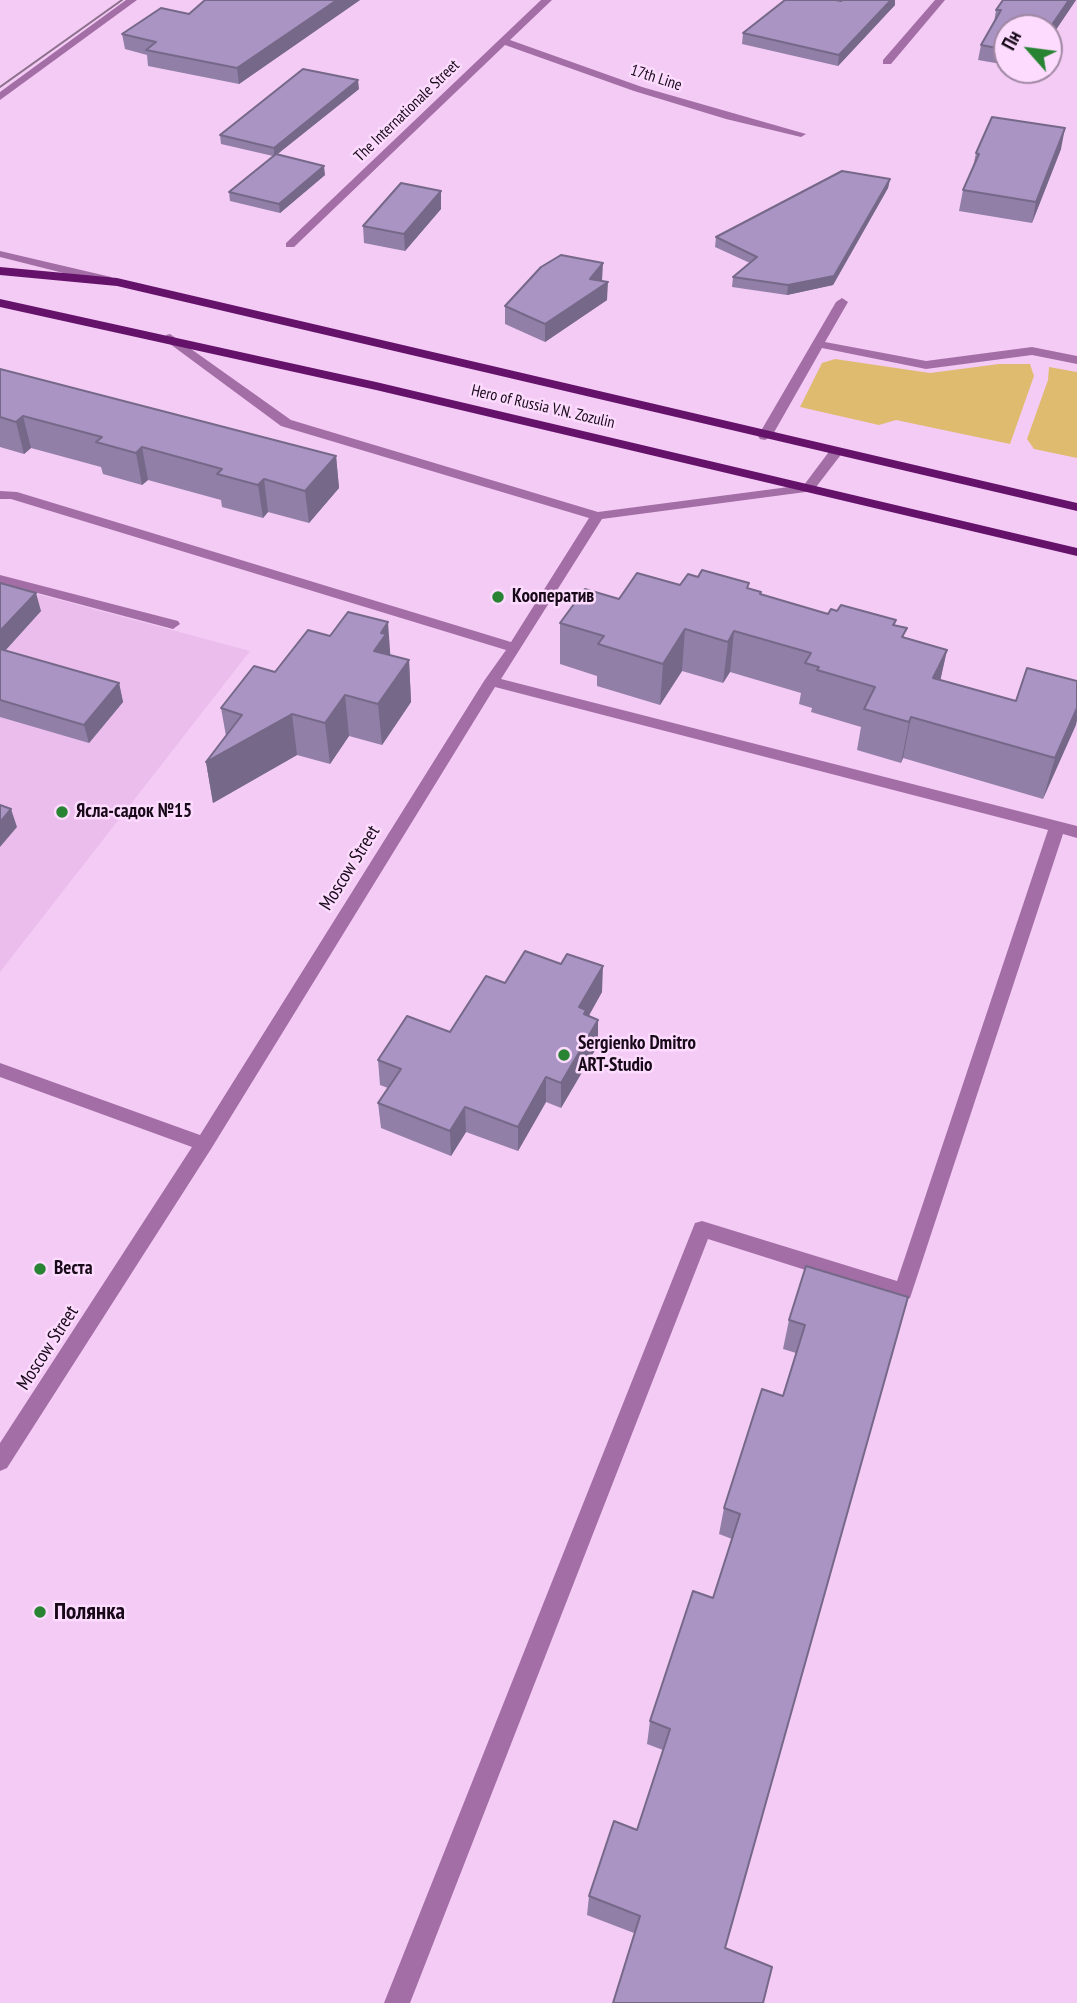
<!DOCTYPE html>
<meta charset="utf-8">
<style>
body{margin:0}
#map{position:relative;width:1077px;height:2003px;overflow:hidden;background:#f4cbf5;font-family:"PT Sans Narrow",sans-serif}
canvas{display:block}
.north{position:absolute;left:993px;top:14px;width:70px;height:70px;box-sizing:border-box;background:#fcdbfe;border:2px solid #a087a2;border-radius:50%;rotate:298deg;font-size:19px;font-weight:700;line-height:28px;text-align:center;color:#170918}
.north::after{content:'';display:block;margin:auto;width:24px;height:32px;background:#288333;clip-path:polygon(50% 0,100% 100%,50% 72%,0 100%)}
</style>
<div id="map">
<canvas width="1077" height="2003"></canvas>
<div class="north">Пн</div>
</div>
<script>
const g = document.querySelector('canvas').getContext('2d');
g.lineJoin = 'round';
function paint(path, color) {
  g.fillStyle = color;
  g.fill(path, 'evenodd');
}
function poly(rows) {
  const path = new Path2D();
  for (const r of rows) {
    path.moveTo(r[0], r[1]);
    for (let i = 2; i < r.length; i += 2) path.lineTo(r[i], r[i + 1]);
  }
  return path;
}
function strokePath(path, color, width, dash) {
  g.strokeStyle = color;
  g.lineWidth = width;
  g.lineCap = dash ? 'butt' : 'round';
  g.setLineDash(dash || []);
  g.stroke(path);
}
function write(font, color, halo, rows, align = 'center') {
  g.font = font + ' "PT Sans Narrow",sans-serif';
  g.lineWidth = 5;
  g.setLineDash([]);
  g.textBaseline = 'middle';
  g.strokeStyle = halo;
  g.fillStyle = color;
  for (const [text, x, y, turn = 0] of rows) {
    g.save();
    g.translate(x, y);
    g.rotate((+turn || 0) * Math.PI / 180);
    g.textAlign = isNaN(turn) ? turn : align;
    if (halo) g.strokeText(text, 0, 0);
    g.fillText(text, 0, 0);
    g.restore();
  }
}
const built = poly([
 [0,584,250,651,0,972]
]);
const green = poly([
 [835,359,930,373,999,364,1030,364,1034,376,1010,444,896,420,879,425,800,407,822,363],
 [1049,367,1077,372,1077,458,1034,449,1027,439,1048,380]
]);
const minor = poly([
 [126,0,137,0,0,100,0,92,126,0],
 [541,0,552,0,510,40,642,87,806,134,801,137,726,119,634,91,505,45,294,247,286,247,286,243,541,0],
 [935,0,945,0,891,64,883,64,883,60,935,0],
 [0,251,111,277,113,280,107,284,0,257,0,251],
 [842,298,848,302,825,342,926,361,1032,347,1077,356,1077,364,1032,355,926,369,822,348,772,436,765,440,760,439,758,436,836,302,842,298],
 [170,334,291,420,598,512,804,485,831,449,841,449,843,452,813,491,602,519,501,679,1077,826,1077,838,1063,834,910,1298,903,1301,708,1239,410,2003,384,2003,695,1223,702,1221,897,1281,1048,830,495,687,211,1149,7,1468,0,1471,0,1443,192,1147,0,1077,0,1063,200,1135,484,681,506,650,11,499,0,499,0,491,17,492,511,642,589,518,281,426,166,341,166,335,170,334],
 [0,575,178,621,180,624,173,629,0,583,0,575]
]);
const major = poly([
 [0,267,117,278,1077,503,1077,511,117,286,0,275,0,267],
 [0,299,376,382,1077,548,1077,556,376,390,0,307,0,299]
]);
const tram = poly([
 [0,87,122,0]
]);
const wall = poly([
 [360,0,239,84,148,66,147,55,125,49,122,34,189,14],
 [842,0,895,0,895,5,838,66,742,44,743,33],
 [1076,0,1049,40,1049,28,1007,28,1007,65,978,60,981,45,994,23,996,10],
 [359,89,277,154,325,175,280,213,230,201,229,192,273,156,221,144,220,135],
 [1061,149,1032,223,959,211,963,190,973,167,976,153],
 [890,179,888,188,833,285,787,295,732,287,733,277,750,263,715,247,716,237],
 [441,191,441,209,405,251,364,243,363,226],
 [602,281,607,300,545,342,505,324,505,306],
 [0,369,336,456,339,488,309,523,268,512,263,518,222,507,221,500,148,480,142,485,103,474,101,467,31,448,24,454,0,447],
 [698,577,749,588,761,595,828,614,837,611,896,620,895,625,905,638,947,650,940,680,1016,701,1077,681,1077,720,1043,799,903,758,901,763,857,750,861,727,811,712,812,708,799,704,801,693,730,672,723,683,682,671,660,705,597,686,597,676,560,664,560,623,619,599,680,585],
 [0,583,41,611,5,651,119,683,123,702,89,743,0,717],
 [391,655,409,660,411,702,382,745,349,736,330,764,297,755,213,803,206,762,226,736,221,708],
 [505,983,602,992,588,1016,598,1045,561,1108,546,1102,518,1151,466,1132,451,1156,381,1128,378,1103,388,1088,380,1085,378,1060,450,1032],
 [908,1297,634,1933,587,1915,589,1896,637,1830,663,1750,647,1744,650,1721,713,1598,732,1539,719,1534,724,1508,783,1396,796,1353,783,1349,789,1320]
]);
const shadedWall = poly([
 [337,0,360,0,239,84,237,68],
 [891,0,895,0,895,5,838,66,839,55],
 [1069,0,1076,0,1049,40,1049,29],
 [358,80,359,89,274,157,274,148],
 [1065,128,1061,149,1032,223,1036,202],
 [324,166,325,175,280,213,279,204],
 [890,179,888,188,833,285,787,295,788,285],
 [441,191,441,209,405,251,404,234],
 [603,263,602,281,608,282,607,300,545,342,545,324,590,279],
 [23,416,31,448,24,454,16,422],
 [142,447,148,480,142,485,136,453],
 [336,456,339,488,309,523,305,491],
 [264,479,268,512,263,518,258,485],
 [36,593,41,611,0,656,0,631],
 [388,622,391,664,374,651,381,633],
 [685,629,682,671,660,705,663,664],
 [734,631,730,672,723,683,728,642],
 [947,650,938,691,933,678],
 [409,660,411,702,382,745,378,704],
 [119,683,123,702,89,743,84,725],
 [345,695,349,736,330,764,325,723],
 [1077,708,1077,720,1076,725,1043,799,1055,758],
 [292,714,297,755,213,803,206,762],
 [911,717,903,758,901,763,909,722],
 [11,809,17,827,0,847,0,822],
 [603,966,602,992,586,1021,579,1007],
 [598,1020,598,1045,561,1108,561,1083],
 [546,1077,546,1102,518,1151,518,1127],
 [465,1107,466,1132,451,1156,450,1131]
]);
const building = poly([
 [205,0,337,0,237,68,146,50,156,42,122,34,161,8,189,14,205,0],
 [785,0,836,0,841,1,842,0,891,0,839,55,743,33,785,0],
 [1003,0,1069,0,1049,29,1049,28,1007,28,1007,50,981,45,1001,10,996,10,1003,0],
 [303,69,358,80,274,148,220,135,303,69],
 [992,117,1065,128,1036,202,963,190,979,154,976,153,992,117],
 [276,154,324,166,279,204,229,192,276,154],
 [842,171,890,179,834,276,788,285,733,277,757,257,716,237,842,171],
 [401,183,441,191,404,234,363,226,401,183],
 [561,255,603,263,590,279,608,282,545,324,505,306,541,267,561,255],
 [0,369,336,456,305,491,264,479,258,485,217,474,222,469,142,447,136,453,96,442,102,437,23,416,16,422,0,417,0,369],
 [702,570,749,583,747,588,761,592,760,594,828,614,831,609,837,611,841,605,896,620,893,625,907,628,902,637,947,650,933,678,1016,701,1027,668,1077,681,1077,708,1055,758,911,717,909,722,864,709,875,687,817,670,819,667,805,663,811,653,734,631,728,642,685,629,663,664,598,644,604,636,560,623,585,589,619,599,637,573,680,585,688,574,698,577,702,570],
 [0,583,36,593,0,631,0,583],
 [348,612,388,622,381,633,386,634,374,651,409,660,378,704,345,695,325,723,292,714,206,762,242,715,221,708,254,666,275,672,308,630,330,636,348,612],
 [0,649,119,683,84,725,0,700,0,649],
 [0,805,11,809,0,822,0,805],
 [525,951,561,964,567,954,603,966,579,1007,586,1010,584,1014,598,1020,561,1083,546,1077,518,1127,465,1107,450,1131,378,1103,401,1069,378,1060,407,1016,450,1032,486,976,505,983,525,951],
 [806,1266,908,1297,725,1948,772,1967,763,2003,613,2003,640,1916,589,1896,614,1821,637,1830,670,1729,650,1721,693,1591,713,1598,740,1514,724,1508,762,1389,783,1396,805,1325,789,1320,806,1266]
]);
const markers = [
 [498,597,7,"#288333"],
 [62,812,7,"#288333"],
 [564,1055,7,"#288333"],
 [40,1269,7,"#288333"],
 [40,1612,7,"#288333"]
];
const farStreetnames = [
 ["17th Line",656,78,18],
 ["The Internationale Street",407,111,-44],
 ["Hero of Russia V.N. Zozulin",543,407,13]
];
const poiNames = [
 ["Кооператив",512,597],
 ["Ясла-садок №15",76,812],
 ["Sergienko Dmitro",578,1044],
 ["ART-Studio",578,1066],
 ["Веста",54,1269]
];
const streetNames = [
 ["Moscow Street",350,868,-58],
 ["Moscow Street",48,1348,-57]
];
const nearPoinames = [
 ["Полянка",54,1612]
];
paint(built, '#eabdec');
paint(green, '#dfbb6f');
paint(minor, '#a36ea6');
paint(major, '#65126b');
strokePath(tram, '#8c708d', 2);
paint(wall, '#917fa8');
paint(shadedWall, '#766888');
paint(building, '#a994c3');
strokePath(building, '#766888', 2);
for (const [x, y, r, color] of markers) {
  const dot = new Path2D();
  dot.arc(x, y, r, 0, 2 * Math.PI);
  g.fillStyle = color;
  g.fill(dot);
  strokePath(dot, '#fcdbfe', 2.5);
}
write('16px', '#170918', '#fcdbfe', farStreetnames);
write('bold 19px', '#170918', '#fcdbfe', poiNames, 'left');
write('19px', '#170918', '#fcdbfe', streetNames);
write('bold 23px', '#170918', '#fcdbfe', nearPoinames, 'left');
</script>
